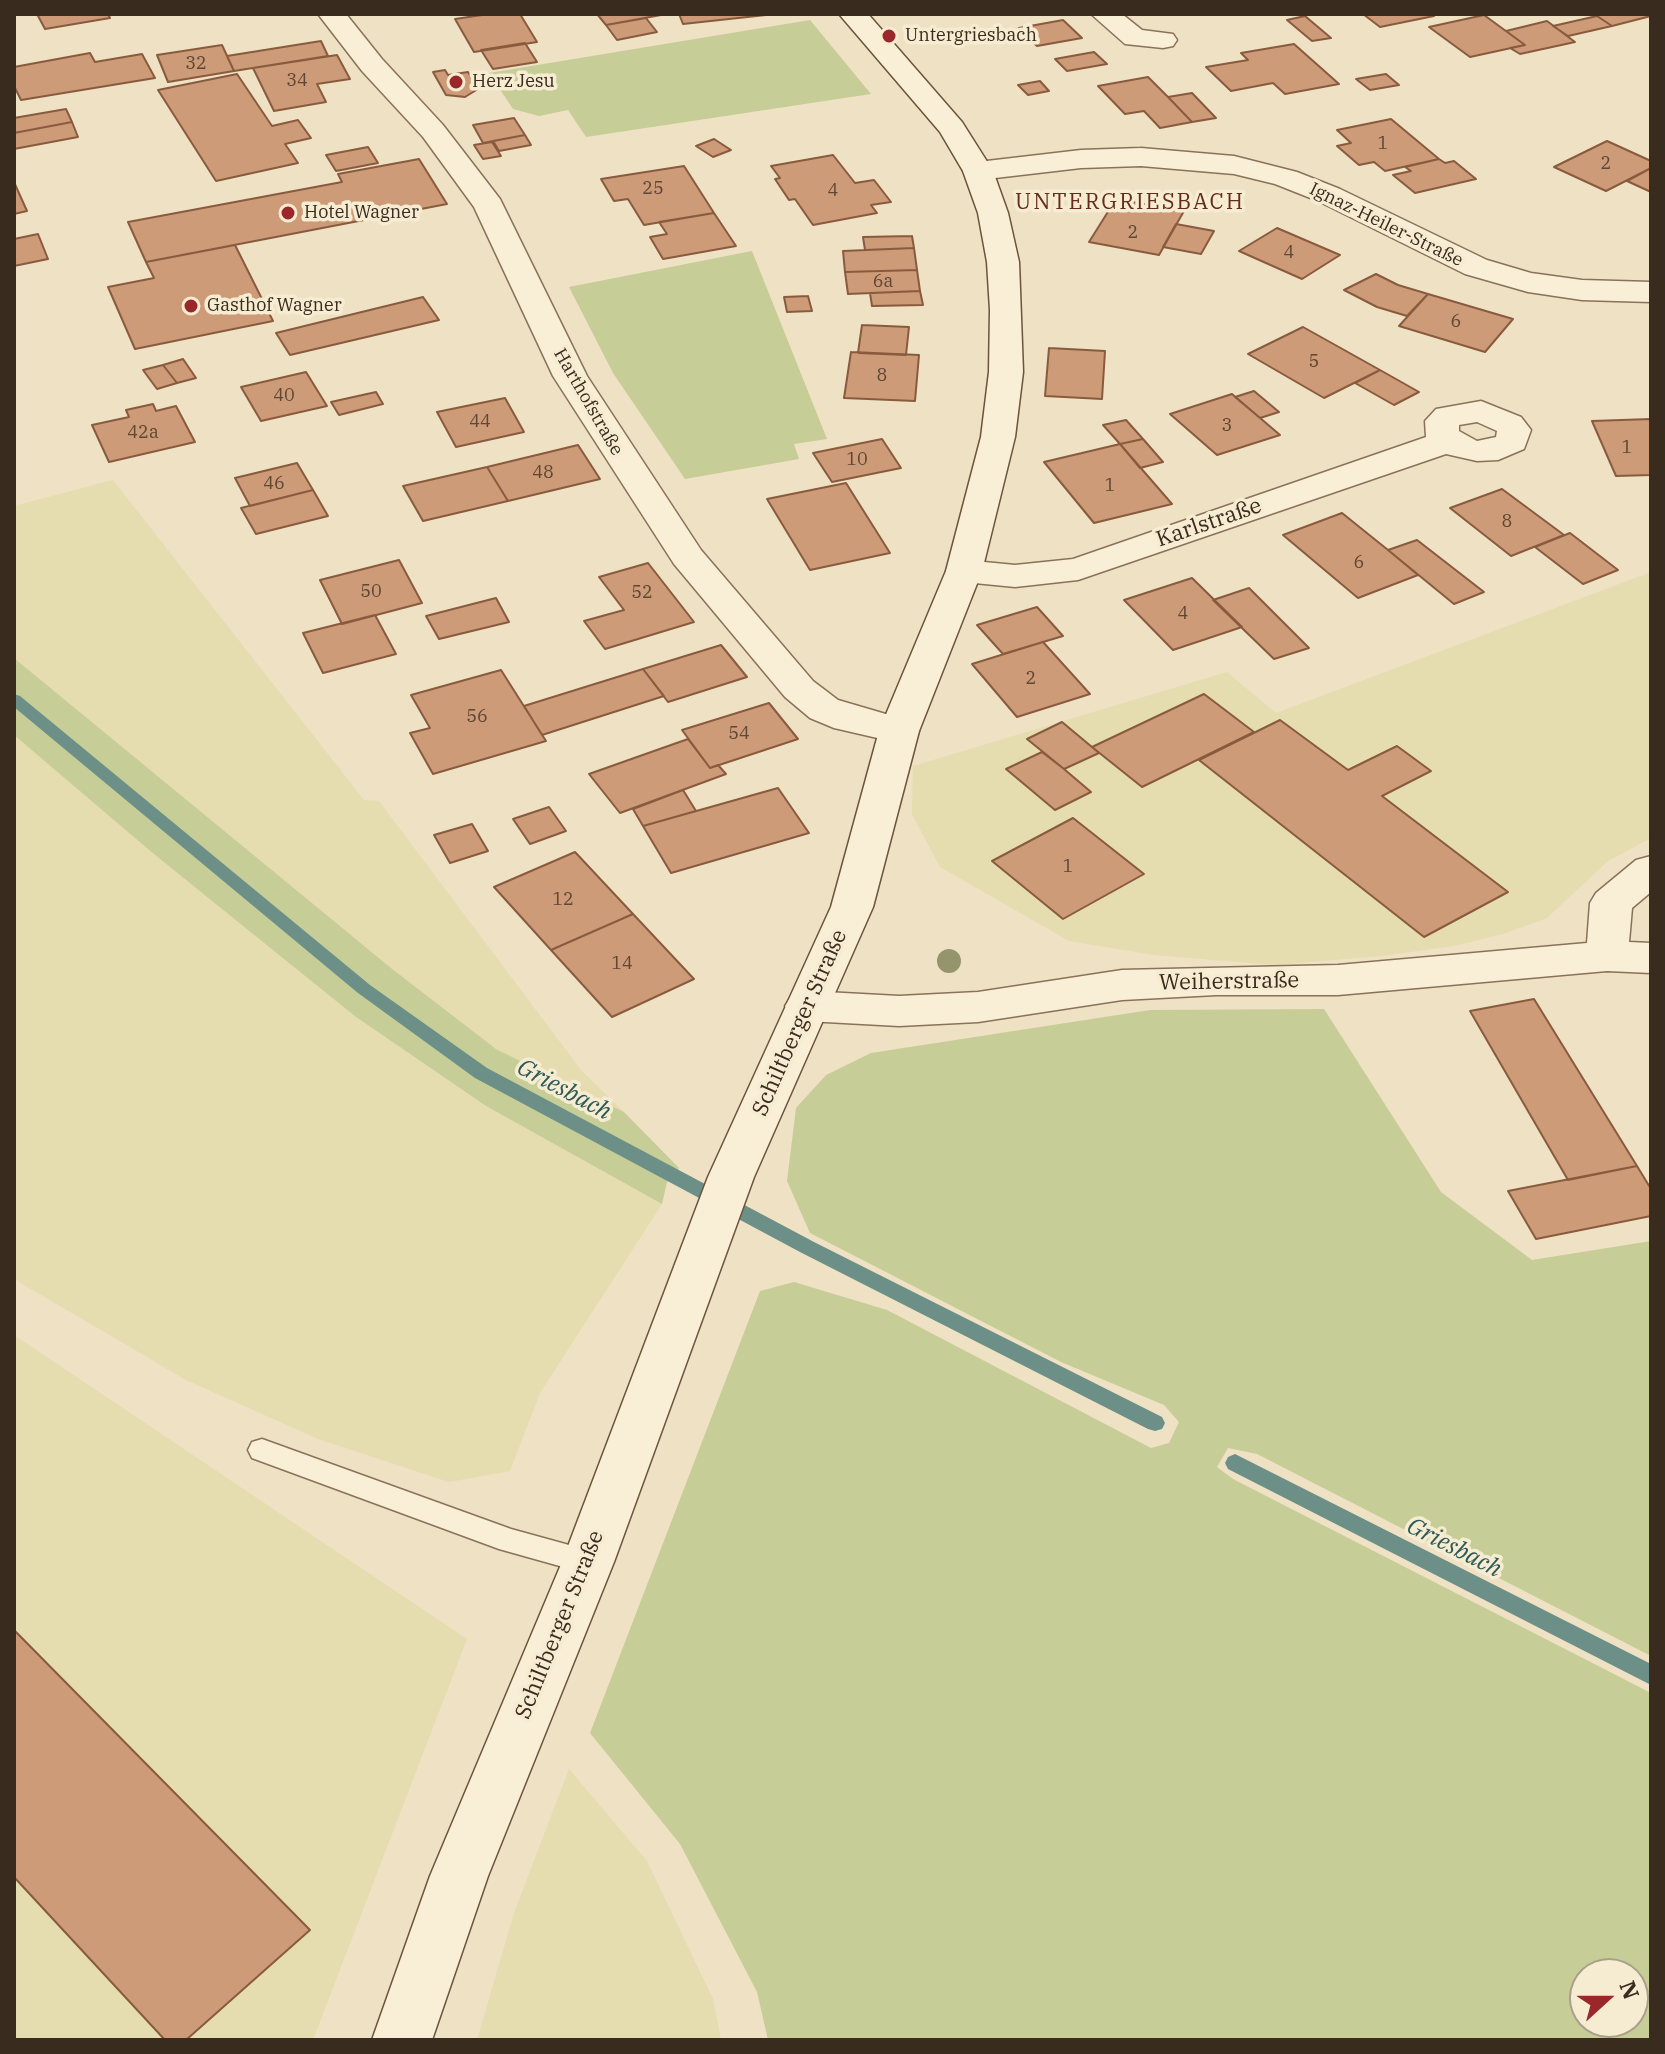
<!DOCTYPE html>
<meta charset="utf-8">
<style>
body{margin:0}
#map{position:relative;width:1665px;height:2054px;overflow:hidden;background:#efe1c3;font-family:"IBM Plex Serif",serif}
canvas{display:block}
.frame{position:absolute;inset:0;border:16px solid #392b1e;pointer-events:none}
.north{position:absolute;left:1569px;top:1958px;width:80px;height:80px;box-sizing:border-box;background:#f6ecd2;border:2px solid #aa9f8a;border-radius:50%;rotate:69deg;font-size:22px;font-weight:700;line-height:32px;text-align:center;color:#392b1e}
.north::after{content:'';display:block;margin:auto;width:28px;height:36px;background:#9a282a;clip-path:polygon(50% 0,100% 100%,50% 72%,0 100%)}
</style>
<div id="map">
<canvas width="1665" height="2054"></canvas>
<div class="frame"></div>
<div class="north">N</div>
</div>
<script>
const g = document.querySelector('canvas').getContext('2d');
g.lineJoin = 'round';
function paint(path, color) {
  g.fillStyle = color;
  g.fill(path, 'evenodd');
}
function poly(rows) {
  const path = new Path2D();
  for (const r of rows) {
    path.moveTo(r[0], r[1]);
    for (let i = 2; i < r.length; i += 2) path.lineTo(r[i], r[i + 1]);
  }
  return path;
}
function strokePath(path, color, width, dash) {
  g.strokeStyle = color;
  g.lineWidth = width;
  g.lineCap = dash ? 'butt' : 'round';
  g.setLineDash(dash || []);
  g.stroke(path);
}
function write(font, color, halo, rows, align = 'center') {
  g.font = font + ' "IBM Plex Serif",serif';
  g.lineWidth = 7;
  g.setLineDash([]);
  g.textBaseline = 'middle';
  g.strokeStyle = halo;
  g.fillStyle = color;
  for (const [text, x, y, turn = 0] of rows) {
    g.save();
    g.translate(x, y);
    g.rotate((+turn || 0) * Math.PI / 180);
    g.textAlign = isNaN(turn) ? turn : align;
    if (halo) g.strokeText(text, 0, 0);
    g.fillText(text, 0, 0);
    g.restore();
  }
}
const farmland = poly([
 [113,480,364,800,379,801,581,1070,624,1112,496,1049,391,968,14,658,14,506],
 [1651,572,1651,838,1608,861,1547,918,1506,933,1454,946,1382,956,1273,965,1154,955,1069,941,940,867,912,814,913,766,1227,672,1276,713],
 [14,735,356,1017,486,1106,662,1204,540,1393,510,1471,449,1482,318,1439,186,1380,14,1279],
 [14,1335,467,1639,313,2040,14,2040],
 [569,1769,647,1861,713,1999,721,2040,477,2040,514,1913]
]);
const green = poly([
 [810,20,871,94,586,137,568,110,539,116,513,109,489,73],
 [752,251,827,439,794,444,799,459,685,479,613,373,569,287],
 [14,658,391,968,496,1049,624,1112,679,1168,667,1182,662,1204,486,1106,356,1017,154,854,14,735],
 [1324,1009,1441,1192,1532,1260,1651,1241,1651,1656,1257,1454,1228,1448,1217,1467,1233,1479,1651,1693,1651,2040,768,2040,757,1992,680,1844,590,1733,760,1291,794,1282,887,1310,1151,1448,1169,1443,1179,1422,1164,1405,1061,1362,810,1233,787,1181,796,1108,826,1075,871,1053,1150,1010],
 [1633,1974,1633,2022,1585,2022,1585,1974]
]);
const stream = poly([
 [14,694,20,696,370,985,487,1068,814,1242,1162,1417,1165,1423,1162,1429,1155,1431,1148,1429,800,1252,475,1078,358,993,14,707,14,694],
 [1235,1454,1651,1664,1651,1685,1228,1469,1225,1463,1228,1457,1235,1454]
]);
const building = poly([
 [37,14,108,14,110,18,45,29,37,14],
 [489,14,520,14,537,42,474,52,455,19,489,14],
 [597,14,660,14,661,15,606,25,597,14],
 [679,14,765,14,766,15,683,24,679,14],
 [1363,14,1432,14,1434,16,1380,27,1363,14],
 [1594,14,1650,14,1651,16,1612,26,1594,14],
 [1484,15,1525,45,1470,57,1429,27,1484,15],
 [1305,16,1331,38,1312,41,1287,20,1305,16],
 [1597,16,1612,26,1568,36,1553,26,1597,16],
 [646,18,657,32,617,40,606,25,646,18],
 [1063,20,1082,38,1037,46,1019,28,1063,20],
 [1547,21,1575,42,1520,54,1510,48,1525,45,1506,31,1547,21],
 [321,41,328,56,234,71,227,56,321,41],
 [525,43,537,62,493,69,481,50,525,43],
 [1294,44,1339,84,1285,94,1273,83,1231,91,1206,67,1248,60,1241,53,1294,44],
 [222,45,234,71,168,82,157,55,222,45],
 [1094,52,1107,64,1067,71,1055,59,1094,52],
 [90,53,95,62,142,54,155,78,21,100,14,86,14,67,90,53],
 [337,55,350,79,317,84,326,102,274,111,253,68,337,55],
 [445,70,448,75,468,72,478,89,465,97,446,95,433,72,445,70],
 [237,74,272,126,298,120,311,138,285,144,298,163,216,181,158,90,237,74],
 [1386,74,1399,85,1370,90,1356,79,1386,74],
 [1148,77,1168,97,1192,122,1160,128,1144,111,1125,114,1098,86,1148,77],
 [1040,81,1049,91,1028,95,1018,85,1040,81],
 [1192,93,1216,118,1192,122,1168,97,1192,93],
 [66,109,72,122,14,133,14,118,66,109],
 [514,118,525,135,483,143,473,125,514,118],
 [1391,119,1439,159,1385,171,1374,162,1359,165,1337,146,1351,143,1337,130,1391,119],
 [72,122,78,137,14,149,14,133,72,122],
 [525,135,531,145,499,151,493,141,525,135],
 [714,139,731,150,713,157,696,146,714,139],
 [1607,141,1651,161,1651,168,1606,191,1554,167,1607,141],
 [492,142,501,156,483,159,474,145,492,142],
 [368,147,378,163,336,171,326,155,368,147],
 [833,155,855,183,874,180,891,202,871,205,877,213,813,225,795,199,789,200,775,179,780,178,771,166,833,155],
 [419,159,447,204,146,262,128,222,342,182,338,174,419,159],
 [1439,159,1445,163,1454,161,1476,179,1415,193,1393,175,1411,171,1405,167,1439,159],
 [684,166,714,213,644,225,628,199,614,201,601,179,684,166],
 [1651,168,1651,192,1627,181,1651,168],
 [14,182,27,211,14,214,14,182],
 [1116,199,1184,211,1159,255,1089,242,1116,199],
 [714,213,736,246,663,259,650,237,667,234,659,222,714,213],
 [1176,224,1214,231,1201,254,1163,247,1176,224],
 [1277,228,1340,255,1302,279,1239,251,1277,228],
 [38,234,48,259,14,266,14,239,38,234],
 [912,236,914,248,865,250,863,237,912,236],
 [235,245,273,321,135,349,108,287,154,278,146,262,235,245],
 [914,248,917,270,845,272,843,251,914,248],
 [917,270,920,291,848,294,845,272,917,270],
 [1376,274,1398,285,1428,294,1407,316,1377,307,1344,290,1376,274],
 [920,291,923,305,872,306,870,293,920,291],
 [1428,294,1513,319,1485,352,1399,326,1428,294],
 [808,296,812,311,787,312,784,297,808,296],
 [423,297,439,320,290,355,276,333,423,297],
 [862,325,909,327,906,355,858,353,862,325],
 [1303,327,1380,370,1324,398,1248,354,1303,327],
 [1049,348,1105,351,1102,399,1045,396,1049,348],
 [851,352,919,355,915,401,844,398,851,352],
 [183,359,196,378,177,383,163,365,183,359],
 [163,365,177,383,157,389,143,370,163,365],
 [1380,370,1419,392,1394,405,1355,383,1380,370],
 [306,372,327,406,261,421,241,387,306,372],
 [1254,391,1279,412,1260,418,1235,397,1254,391],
 [376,392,383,404,339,415,331,402,376,392],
 [1232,394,1280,435,1217,455,1170,414,1232,394],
 [505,398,524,432,456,447,437,412,505,398],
 [153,404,156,411,176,406,195,442,109,462,92,425,129,417,126,410,153,404],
 [1651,419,1651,475,1616,476,1592,421,1651,419],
 [1126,420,1143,439,1120,444,1103,425,1126,420],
 [882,439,901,468,832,482,813,453,882,439],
 [1143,439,1163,462,1140,468,1120,444,1143,439],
 [1120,444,1172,504,1094,523,1044,462,1120,444],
 [578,445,600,479,508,501,487,467,578,445],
 [297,463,313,490,250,506,235,478,297,463],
 [487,467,508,501,423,521,403,486,487,467],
 [846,483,890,553,810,570,767,499,846,483],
 [1502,489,1564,535,1511,556,1450,508,1502,489],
 [313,490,328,516,256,534,241,508,313,490],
 [1342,513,1388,550,1418,575,1358,598,1283,535,1342,513],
 [1570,533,1618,570,1583,584,1535,547,1570,533],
 [1417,540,1484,592,1454,604,1388,550,1417,540],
 [399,560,422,603,342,624,320,580,399,560],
 [648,563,694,622,605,649,584,621,624,610,599,577,648,563],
 [1192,578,1242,627,1173,650,1124,600,1192,578],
 [1249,588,1309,648,1274,659,1213,600,1249,588],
 [496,598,509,622,439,639,426,616,496,598],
 [1037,607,1063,636,1003,654,977,625,1037,607],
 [375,615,396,654,323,673,303,633,375,615],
 [1043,642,1090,694,1017,717,972,664,1043,642],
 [721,645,747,677,668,702,643,669,721,645],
 [643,669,664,696,542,735,524,706,643,669],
 [501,670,546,741,433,774,410,733,430,728,411,695,501,670],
 [1204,694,1254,732,1142,787,1092,747,1204,694],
 [769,703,798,739,710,768,682,730,769,703],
 [1280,720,1348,770,1397,746,1431,771,1382,796,1508,892,1424,937,1199,760,1280,720],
 [1062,722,1092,747,1099,753,1064,769,1027,739,1062,722],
 [688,739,710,768,718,765,726,774,620,813,589,774,688,739],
 [1042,752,1064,769,1091,792,1055,810,1006,769,1042,752],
 [778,788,809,833,671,873,643,826,778,788],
 [683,790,696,811,643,826,633,809,683,790],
 [549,807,566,831,530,844,513,819,549,807],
 [1073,818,1144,874,1063,919,992,861,1073,818],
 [472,824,488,851,450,863,434,835,472,824],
 [575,852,633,914,551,950,494,887,575,852],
 [633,914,694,979,612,1017,551,950,633,914],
 [1534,999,1637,1166,1568,1180,1470,1011,1534,999],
 [1637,1166,1651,1189,1651,1216,1536,1239,1508,1191,1637,1166],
 [14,1630,310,1930,186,2040,165,2040,14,1877,14,1630]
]);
const service = poly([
 [262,1439,511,1529,598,1553,602,1562,598,1571,588,1574,499,1549,252,1458,248,1450,252,1442,262,1439]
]);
const minor = poly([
 [318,14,346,14,382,59,443,125,500,199,587,376,701,550,813,681,838,700,913,722,919,731,913,740,899,743,834,728,810,718,785,697,674,564,553,376,474,207,423,137,362,71,318,14],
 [1091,14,1122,14,1142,30,1173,34,1177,40,1173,46,1163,48,1125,44,1091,14],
 [1141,148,1234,156,1297,172,1340,189,1487,260,1531,273,1582,280,1651,282,1651,302,1582,300,1528,292,1465,274,1318,201,1275,184,1234,174,1141,166,1081,168,978,180,967,177,963,171,967,165,978,162,1081,150,1141,148],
 [1481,401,1521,417,1531,430,1524,449,1498,460,1477,461,1446,454,1078,580,1015,587,964,582,951,579,946,571,951,563,964,560,1015,565,1073,559,1426,437,1425,421,1436,409,1481,401],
 [1477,422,1497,431,1496,437,1477,441,1459,431,1459,425,1477,422],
 [1651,856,1651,892,1632,908,1629,942,1651,943,1651,973,1607,971,1338,995,1216,995,1122,1000,978,1022,899,1026,807,1021,792,1017,785,1006,792,995,807,991,899,996,978,992,1122,970,1338,965,1587,943,1590,903,1596,893,1636,860,1651,856]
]);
const secondary = poly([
 [839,14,868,14,962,122,993,171,1008,213,1019,262,1023,372,1015,437,982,571,919,731,873,907,754,1177,614,1562,488,1876,432,2040,372,2040,430,1876,562,1562,708,1177,831,907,879,731,946,571,981,437,989,372,990,310,987,262,978,213,963,171,940,132,839,14]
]);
const trees = [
 [949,961]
];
const markers = [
 [889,36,8,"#9a282a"],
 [456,82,8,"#9a282a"],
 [288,213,8,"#9a282a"],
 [191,306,8,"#9a282a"]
];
const farPoinames = [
 ["Untergriesbach",905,36],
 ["Herz Jesu",472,82],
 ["Hotel Wagner",304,213],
 ["Gasthof Wagner",207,306]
];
const numberNames = [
 ["32",196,64],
 ["34",297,81],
 ["1",1383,144],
 ["2",1606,164],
 ["25",653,189],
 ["4",833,191],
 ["2",1133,233],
 ["4",1289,253],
 ["6a",883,282],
 ["6",1456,322],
 ["5",1314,362],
 ["8",882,376],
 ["40",284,396],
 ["44",480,422],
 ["3",1227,426],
 ["42a",143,433],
 ["1",1627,448],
 ["10",857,460],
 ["48",543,473],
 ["46",274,484],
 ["1",1110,486],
 ["8",1507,522],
 ["6",1359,563],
 ["50",371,592],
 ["52",642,593],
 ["4",1183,614],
 ["2",1031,679],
 ["56",477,717],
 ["54",739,734],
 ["1",1068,867],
 ["12",563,900],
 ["14",622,964]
];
const farStreetnames = [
 ["Ignaz-Heiler-Straße",1386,225,26],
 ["Harthofstraße",588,402,60]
];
const farQuarternames = [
 ["UNTERGRIESBACH",1130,203]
];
const streetNames = [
 ["Karlstraße",1209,523,-19],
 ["Weiherstraße",1229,982,-1],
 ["Schiltberger Straße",800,1023,-66],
 ["Schiltberger Straße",560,1625,-68]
];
const waterNames = [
 ["Griesbach",564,1090,28],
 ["Griesbach",1454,1548,27]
];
paint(farmland, '#e5dcb0');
paint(green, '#c7cd96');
paint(stream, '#6c9087');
paint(building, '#ce9b78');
strokePath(building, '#895b3e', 2);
strokePath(service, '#897259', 3);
strokePath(minor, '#897259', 3);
strokePath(secondary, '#6b533c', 3);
paint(service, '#f9efd6');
paint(minor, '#f9efd6');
paint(secondary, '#f9efd6');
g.fillStyle = '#94956c';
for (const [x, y] of trees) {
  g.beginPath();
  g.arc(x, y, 12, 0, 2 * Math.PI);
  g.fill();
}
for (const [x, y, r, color] of markers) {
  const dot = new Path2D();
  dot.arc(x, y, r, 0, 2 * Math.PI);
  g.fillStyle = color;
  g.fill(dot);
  strokePath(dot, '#f6ecd2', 3);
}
write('18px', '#392b1e', '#f6ecd2', farPoinames, 'left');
write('18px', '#5e4734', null, numberNames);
write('18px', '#392b1e', '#f6ecd2', farStreetnames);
g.letterSpacing = '2px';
write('22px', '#662b1c', '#f6ecd2', farQuarternames);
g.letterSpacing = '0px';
write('22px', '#392b1e', '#f6ecd2', streetNames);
write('italic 24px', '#2d5956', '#f6ecd2', waterNames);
</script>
